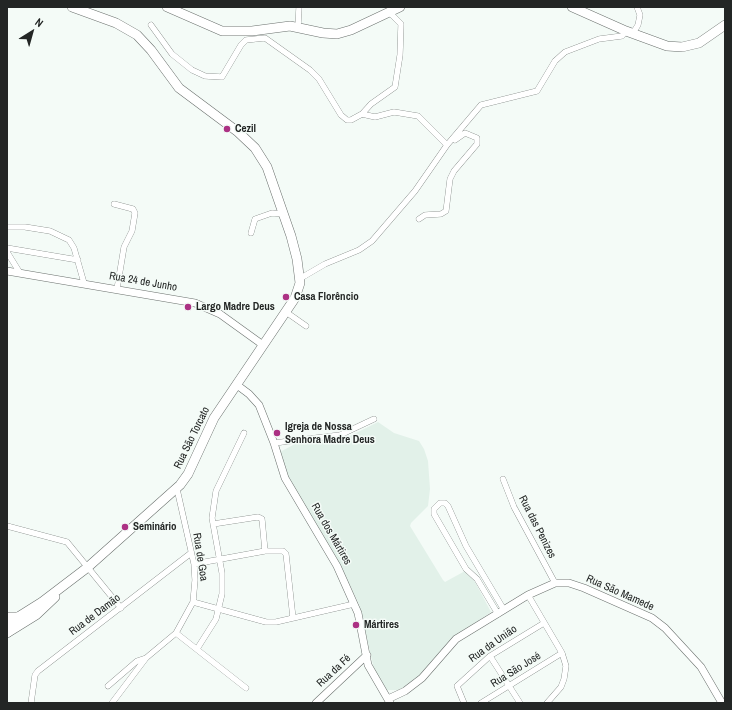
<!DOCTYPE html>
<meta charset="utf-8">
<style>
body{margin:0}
#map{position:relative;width:732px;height:710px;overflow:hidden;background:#f4fbf7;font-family:"Archivo Narrow",sans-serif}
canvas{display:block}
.frame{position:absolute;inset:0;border:8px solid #232625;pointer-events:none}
.north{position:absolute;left:12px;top:12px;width:40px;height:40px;-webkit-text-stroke:3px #f4fbf7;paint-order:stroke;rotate:37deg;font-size:11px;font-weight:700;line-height:16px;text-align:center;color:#232625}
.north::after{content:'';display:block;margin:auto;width:14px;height:18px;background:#232625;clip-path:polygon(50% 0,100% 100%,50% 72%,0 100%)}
</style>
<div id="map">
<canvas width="732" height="710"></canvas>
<div class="frame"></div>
<div class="north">N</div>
</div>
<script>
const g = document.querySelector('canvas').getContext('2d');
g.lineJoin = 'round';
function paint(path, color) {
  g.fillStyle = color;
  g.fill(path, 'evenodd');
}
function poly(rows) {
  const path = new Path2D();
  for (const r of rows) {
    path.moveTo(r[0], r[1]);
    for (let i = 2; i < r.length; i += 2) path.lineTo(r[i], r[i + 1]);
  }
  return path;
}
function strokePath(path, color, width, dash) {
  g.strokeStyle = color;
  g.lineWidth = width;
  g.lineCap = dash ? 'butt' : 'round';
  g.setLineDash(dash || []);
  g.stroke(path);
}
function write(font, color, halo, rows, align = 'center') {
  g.font = font + ' "Archivo Narrow",sans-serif';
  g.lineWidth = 3;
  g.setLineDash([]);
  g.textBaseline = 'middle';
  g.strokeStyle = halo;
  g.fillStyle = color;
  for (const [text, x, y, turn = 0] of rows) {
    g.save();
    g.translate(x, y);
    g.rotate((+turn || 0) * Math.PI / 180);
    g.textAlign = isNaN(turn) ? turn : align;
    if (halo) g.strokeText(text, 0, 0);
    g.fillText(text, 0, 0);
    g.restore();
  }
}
const built = poly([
 [378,422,394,433,419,441,424,449,428,461,430,489,428,506,411,523,410,526,443,580,445,582,465,571,475,582,491,612,456,636,426,672,399,690,386,690,374,669,359,604,335,555,286,475,280,452,295,444,344,439]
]);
const minor = poly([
 [151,25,172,54,192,70,205,76,222,77,241,45,246,40,265,38,310,70,319,79,341,115,347,120,351,120,362,114,371,104,395,87,400,55,401,24,389,12],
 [298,27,299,7],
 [633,33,638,25,640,15,637,7],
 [362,114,375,117,394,112,418,116,447,145],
 [114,204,133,209,135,213,132,231,124,247,117,289],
 [419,219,425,215,441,214,446,211,450,179,454,171,477,144,477,138,465,133,455,140],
 [7,227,25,227,50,231,69,240,74,248,84,283],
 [251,233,255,219,272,213,283,214],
 [7,248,78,260],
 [7,252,20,273],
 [301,278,325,264,359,250,372,241,415,191,447,145,481,105,537,91,555,61,565,52,599,39,622,36,626,31],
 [286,312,306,326],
 [274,443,340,435,374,419],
 [503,479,514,507,555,583],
 [213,524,258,517,262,519,265,551],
 [7,526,67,542,121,608],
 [194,564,265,551,283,551,286,554,293,618],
 [528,595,562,653,566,666,564,679,561,687,547,703],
 [193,602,266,622,276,622,354,604],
 [498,614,477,579,466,569,434,514,434,509,440,503,445,503,448,506,466,546,504,610],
 [176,633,246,688],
 [197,649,216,619,222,594,222,573,212,518,216,491,244,433],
 [490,656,520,703],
 [108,686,137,661,146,658],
 [31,703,35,675,38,671,191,553],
 [112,703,146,658,176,633,193,602,195,580,194,564,177,489],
 [464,703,457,686,490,656,544,623],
 [481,703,562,653]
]);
const tertiary = poly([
 [7,271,195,303,220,314,263,345],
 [237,385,249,394,259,405,274,443,285,478,337,566,358,613,368,665,390,703],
 [388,699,405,691,422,678,456,639,528,595,555,583,569,583,584,588,652,618,665,628,701,667,722,703],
 [316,703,367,655]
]);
const primary = poly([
 [167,7,222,31,252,31,290,26,323,33,337,34,351,30,400,7],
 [572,7,626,31,667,46,682,47,699,43,725,25],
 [7,624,42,602,88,567,180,485,188,474,214,418,295,298,300,283,297,259,291,236,267,167,255,148,238,132,179,88,151,50,137,35,116,23,72,7],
 [7,633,36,615,55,597]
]);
const trunk = poly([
 [7,617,18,617],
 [7,632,8,632]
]);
const markers = [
 [227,129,4,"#ac3184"],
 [286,297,4,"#ac3184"],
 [188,307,4,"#ac3184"],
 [277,433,4,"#ac3184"],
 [125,527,4,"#ac3184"],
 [356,625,4,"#ac3184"]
];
const poiNames = [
 ["Cezil",235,129],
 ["Casa Florêncio",294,297],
 ["Largo Madre Deus",196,307],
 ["Igreja de Nossa",285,427],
 ["Senhora Madre Deus",285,440],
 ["Seminário",133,527],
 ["Mártires",364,625]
];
const streetNames = [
 ["Rua 24 de Junho",143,282,10],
 ["Rua São Torcato",192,438,-64],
 ["Rua das Penizes",537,527,63],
 ["Rua dos Mártires",331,534,60],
 ["Rua de Goa",200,557,81],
 ["Rua São Mamede",620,593,24],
 ["Rua de Damão",95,615,-37],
 ["Rua da União",493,644,-35],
 ["Rua São José",516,670,-32],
 ["Rua da Fé",334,671,-43]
];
paint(built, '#e2f1e9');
strokePath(minor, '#6a706d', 6);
strokePath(tertiary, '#6a706d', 8);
strokePath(primary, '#6a706d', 10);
strokePath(trunk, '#6a706d', 10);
strokePath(minor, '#fff', 5.5);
strokePath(tertiary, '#fff', 7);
strokePath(primary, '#fff', 9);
strokePath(trunk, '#fff', 9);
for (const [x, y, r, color] of markers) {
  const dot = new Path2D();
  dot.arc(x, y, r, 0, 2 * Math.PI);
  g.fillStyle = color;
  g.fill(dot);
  strokePath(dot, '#f4fbf7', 1.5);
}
write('bold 11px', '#232625', '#f4fbf7', poiNames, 'left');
write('11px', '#232625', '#f4fbf7', streetNames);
</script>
